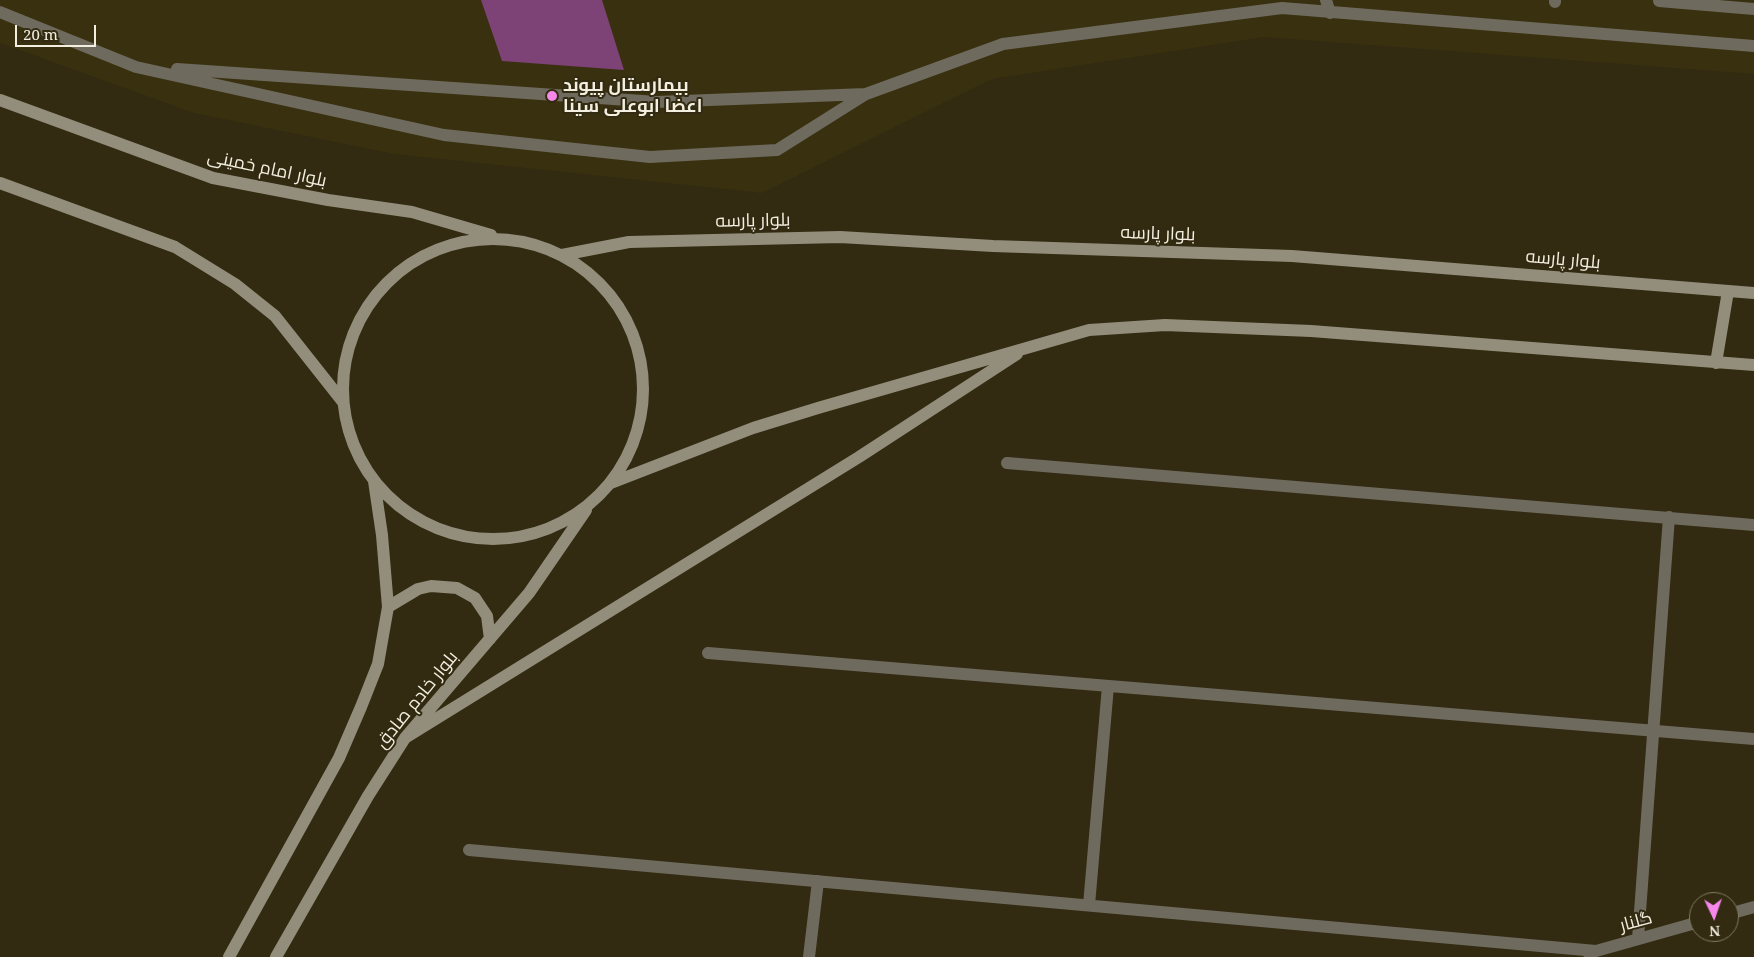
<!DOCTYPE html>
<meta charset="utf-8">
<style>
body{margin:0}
#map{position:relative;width:1754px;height:957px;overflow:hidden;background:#322a11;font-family:"Noto Serif",serif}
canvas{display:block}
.north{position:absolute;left:1689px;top:892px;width:50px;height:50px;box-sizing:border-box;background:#322a11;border:1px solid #7f7964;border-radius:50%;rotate:177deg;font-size:14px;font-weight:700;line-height:20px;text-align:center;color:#f3efe0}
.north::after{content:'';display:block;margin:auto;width:18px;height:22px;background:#f788eb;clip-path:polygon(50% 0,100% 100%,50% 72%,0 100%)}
.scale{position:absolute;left:15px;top:25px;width:81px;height:22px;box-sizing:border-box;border:2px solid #f3efe0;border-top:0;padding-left:6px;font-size:15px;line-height:18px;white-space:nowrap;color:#f3efe0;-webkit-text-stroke:4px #322a11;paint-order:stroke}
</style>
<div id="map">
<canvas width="1754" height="957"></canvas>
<div class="north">N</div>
<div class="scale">20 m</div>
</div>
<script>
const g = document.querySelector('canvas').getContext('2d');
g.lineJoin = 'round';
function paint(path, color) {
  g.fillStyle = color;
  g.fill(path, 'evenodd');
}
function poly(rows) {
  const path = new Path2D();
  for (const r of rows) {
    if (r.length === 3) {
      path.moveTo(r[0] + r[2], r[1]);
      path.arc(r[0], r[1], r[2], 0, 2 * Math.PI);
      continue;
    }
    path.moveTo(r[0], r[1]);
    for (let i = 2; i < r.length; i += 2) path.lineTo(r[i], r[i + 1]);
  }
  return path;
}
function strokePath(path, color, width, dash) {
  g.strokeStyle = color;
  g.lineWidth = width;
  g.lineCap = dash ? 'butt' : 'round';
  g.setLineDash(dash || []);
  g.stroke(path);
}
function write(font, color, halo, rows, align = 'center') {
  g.font = font + ' "Noto Serif",Cairo,serif';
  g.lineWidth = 4;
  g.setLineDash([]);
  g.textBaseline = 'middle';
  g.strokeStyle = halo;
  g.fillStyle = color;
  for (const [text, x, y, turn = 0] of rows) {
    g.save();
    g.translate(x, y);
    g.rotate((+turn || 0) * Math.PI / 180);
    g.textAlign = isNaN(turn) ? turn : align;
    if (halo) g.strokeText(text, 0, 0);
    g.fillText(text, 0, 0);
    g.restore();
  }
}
const built = poly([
 [0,0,1754,0,1754,74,1264,37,992,79,762,193,394,154,194,113,0,43]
]);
const forest = poly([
 [481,0,602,0,624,70,502,61]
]);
const lane = poly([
 [1326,0,1330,13],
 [1659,0,1659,1,1754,9],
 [1555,2,1555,0],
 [0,12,136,67,444,135,650,157,777,150,866,94,1003,44,1282,8,1754,46],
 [177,69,657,102,866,94]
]);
const street = poly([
 [1007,463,1754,525],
 [708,653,1754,739],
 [469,850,1596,951],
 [1089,905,1108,686],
 [1729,914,1754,907],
 [1638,939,1669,517],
 [1589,954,1596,951,1699,922],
 [809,957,818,881]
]);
const secondary = poly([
 [0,100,213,178,328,200,412,212,491,235],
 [0,183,175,247,235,284,275,316,343,402],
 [493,389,150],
 [562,255,629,242,840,237,993,246,1292,256,1754,293],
 [1716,363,1728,291],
 [611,483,753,428,818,408,1089,330,1165,325,1311,331,1754,365],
 [388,607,418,589,431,586,457,588,475,598,487,616,490,639],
 [405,738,859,457,1017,354],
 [229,957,339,758,361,707,378,664,388,607,382,535,374,481],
 [276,957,368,796,405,738,529,593,586,510]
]);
const markers = [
 [552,96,6,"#f788eb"]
];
const poiNames = [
 ["بیمارستان پیوند",563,86],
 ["اعضا ابوعلی سینا",563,107]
];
const streetNames = [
 ["بلوار امام خمینی",267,169,12],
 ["بلوار پارسه",753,221,-1],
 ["بلوار پارسه",1158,234,2],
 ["بلوار پارسه",1563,260,5],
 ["بلوار خادم صادق",417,700,-51],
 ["گلنار",1636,922,-15]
];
paint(built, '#39300f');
paint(forest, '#7d4276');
strokePath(lane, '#6e6a5e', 12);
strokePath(street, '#6e6a5e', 12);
strokePath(secondary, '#938e7b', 12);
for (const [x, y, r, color] of markers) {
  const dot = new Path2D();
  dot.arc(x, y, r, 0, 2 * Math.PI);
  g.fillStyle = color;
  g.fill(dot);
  strokePath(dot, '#322a11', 2);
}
write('bold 18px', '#f3efe0', '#322a11', poiNames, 'left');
write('18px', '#f3efe0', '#322a11', streetNames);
</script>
